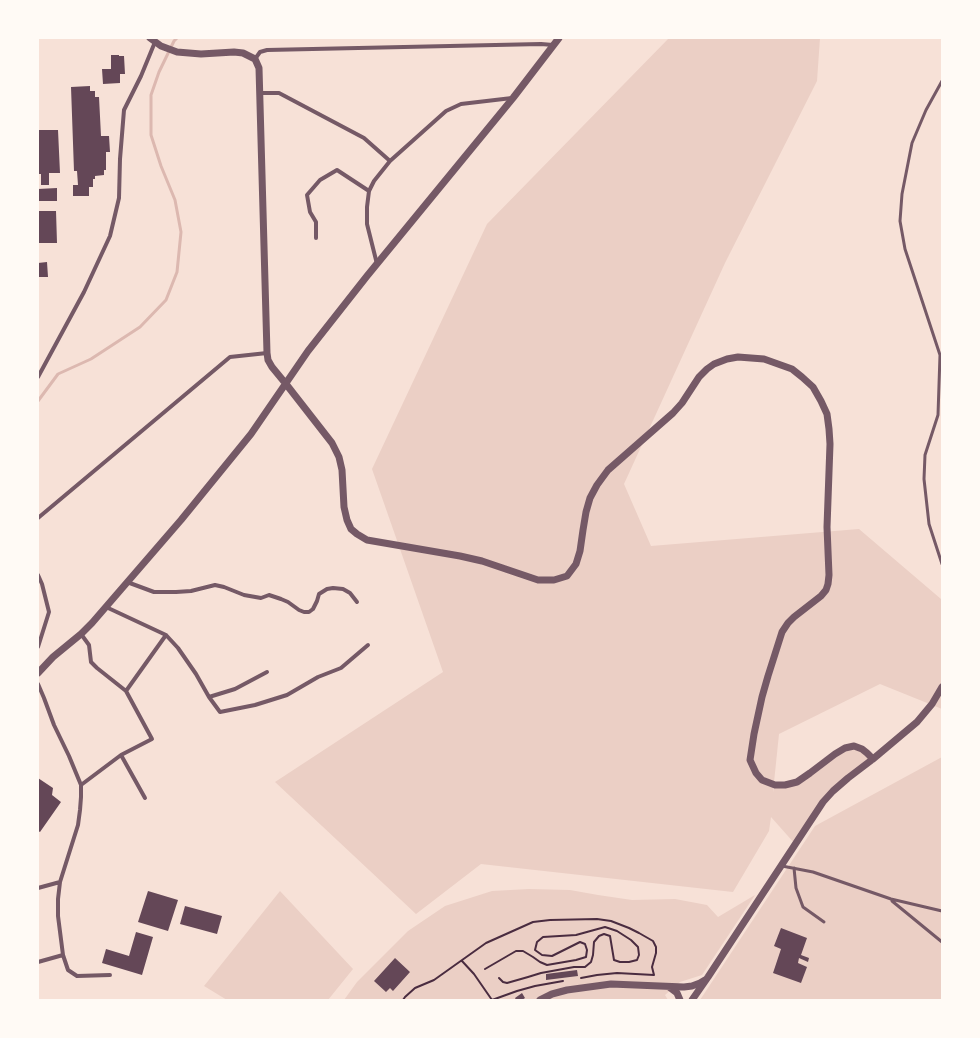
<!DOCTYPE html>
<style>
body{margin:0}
#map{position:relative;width:980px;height:1038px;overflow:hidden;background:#f7e1d7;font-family:"Archivo Narrow",sans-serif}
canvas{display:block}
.frame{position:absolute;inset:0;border:39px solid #fffaf5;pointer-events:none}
</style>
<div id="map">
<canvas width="980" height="1038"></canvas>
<div class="frame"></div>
</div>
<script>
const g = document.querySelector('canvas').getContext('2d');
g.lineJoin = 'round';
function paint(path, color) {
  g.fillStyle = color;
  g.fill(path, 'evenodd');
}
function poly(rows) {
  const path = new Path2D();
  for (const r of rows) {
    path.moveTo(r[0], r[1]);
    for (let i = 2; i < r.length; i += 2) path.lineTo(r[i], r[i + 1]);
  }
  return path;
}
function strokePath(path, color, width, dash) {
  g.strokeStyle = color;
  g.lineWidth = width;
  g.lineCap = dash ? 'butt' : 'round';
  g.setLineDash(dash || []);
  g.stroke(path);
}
const green = poly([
 [669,38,820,38,817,81,725,263,624,484,651,546,859,529,941,599,942,598,942,709,880,684,779,734,773,792,775,785,785,785,854,746,873,759,834,790,795,844,771,817,769,831,733,892,481,864,416,914,275,782,443,672,372,469,487,224],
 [942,757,942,1000,700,1000,815,826],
 [529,889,570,890,598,895,632,900,675,899,707,905,718,917,755,895,702,975,680,982,665,995,668,1000,344,1000,357,982,408,931,445,906,492,891],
 [280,891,353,969,328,1000,227,1000,204,986]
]);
const stream = poly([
 [38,401,58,374,91,359,140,327,166,300,177,272,181,232,175,200,161,166,151,135,151,95,159,72,174,41,177,38]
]);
const building = poly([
 [111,55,119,55,119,56,124,56,125,74,120,74,120,83,103,84,102,69,111,69],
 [90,86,90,91,95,91,95,97,99,97,101,136,109,136,110,152,106,152,106,170,104,170,104,175,95,176,95,179,88,179,93,179,93,187,89,187,89,196,73,196,73,185,78,185,77,171,74,171,71,87],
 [38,130,58,130,60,173,49,173,49,185,41,185,41,174,38,174],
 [57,188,57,201,38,201,38,189],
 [38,211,56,211,57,243,38,243],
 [47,262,48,277,38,277,38,263],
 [38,778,53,788,52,795,61,802,40,832,38,831],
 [148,891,178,900,168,931,138,922],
 [185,906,222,916,217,934,180,924],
 [781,928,807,938,801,955,809,958,808,962,799,958,798,963,807,967,801,983,773,973,781,949,774,946],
 [136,932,153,937,142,975,102,963,106,949,129,956],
 [395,958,410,972,393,991,390,988,386,992,374,981],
 [577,970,578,976,546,980,546,974],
 [522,993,525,998,522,1000,516,1000,515,998]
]);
const path = poly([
 [462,961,474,974,492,1000],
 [485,969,516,951,523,951,533,957,540,962,547,965,576,960,586,957,587,950,585,944,580,942,552,956,542,955,535,950,537,942,543,937,576,935,605,927,617,931,631,940,638,947,639,955,637,960,629,962,620,962,614,960,610,936,604,934,599,936,594,942,593,955,591,962,585,967,574,967,541,973,528,977,507,983,503,982,499,978],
 [581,978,597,975,617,973,654,975],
 [403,1000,405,997,415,988,434,980,486,943,533,922,550,920,597,919,611,921,629,928,639,933,653,941,656,947,656,953,652,967,654,975],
 [492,1000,517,991,535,986,563,981]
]);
const service = poly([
 [942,81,926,110,912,143,902,194,900,221,905,249,940,355,938,415,925,455,924,479,929,524,942,564],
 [782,866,813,872,891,899,942,911],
 [794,868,796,888,803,907,824,922],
 [892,901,942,942]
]);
const minor = poly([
 [255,59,260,52,267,50,541,44,553,45],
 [260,93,279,93,364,138,390,161],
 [316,238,316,222,310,212,307,195,320,180,337,170,369,191],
 [377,264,367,224,367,207,369,191,374,181,390,161,446,111,461,104,512,98],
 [38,377,84,292,110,236,119,198,120,159,124,110,141,76,155,42],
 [38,518,230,357,267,353],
 [38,575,42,584,49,612,38,647],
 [127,582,154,592,176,592,191,591,215,585,224,587,244,595,261,598,269,595,281,599,288,602,299,610,304,612,309,612,313,609,317,601,319,594,327,589,333,588,343,589,350,593,357,602],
 [106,607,166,635,178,648,196,674,209,697,220,712,255,705,287,695,318,677,341,668,368,645],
 [81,634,89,645,91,662,97,668,126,691,152,739,121,755,145,798],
 [38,684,44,698,54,725,69,756,81,785,81,797,80,810,78,825,60,882,58,899,58,916,63,955,68,970,77,976,110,975],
 [126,691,166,635],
 [209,697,235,689,267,672],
 [81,785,121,755],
 [38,888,60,882],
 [38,962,63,955]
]);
const tertiary = poly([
 [150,38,161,46,177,52,201,54,234,52,243,53,255,59,259,68,267,353,268,360,272,367,286,384,332,443,339,457,342,470,344,507,347,520,351,529,357,534,367,540,460,556,482,561,538,580,554,580,567,576,576,564,580,551,583,530,586,512,590,498,597,485,608,470,673,413,682,403,699,377,707,369,714,364,727,359,738,357,764,359,792,369,802,377,813,387,821,401,827,414,829,429,830,444,827,527,829,575,828,584,826,590,821,596,794,617,788,623,782,632,768,676,762,697,754,734,750,760,756,773,762,780,775,785,785,785,797,782,810,773,835,754,845,748,854,746,862,749,867,753,873,759],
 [38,673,53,657,81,634,92,623,181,520,251,434,308,351,367,276,513,98,559,38],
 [669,987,677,993,680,1000],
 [540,1000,552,994,567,990,611,984,684,987,692,986,700,983,705,980],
 [692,1000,708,977,823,802,833,791,848,778,873,759,917,722,932,704,942,687]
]);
paint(green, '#ebcfc5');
strokePath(stream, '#dcb8b0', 3);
paint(building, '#644757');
strokePath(path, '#4a2c40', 2);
strokePath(service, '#755966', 3);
strokePath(minor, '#755966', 4);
strokePath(tertiary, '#755966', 7);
</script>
